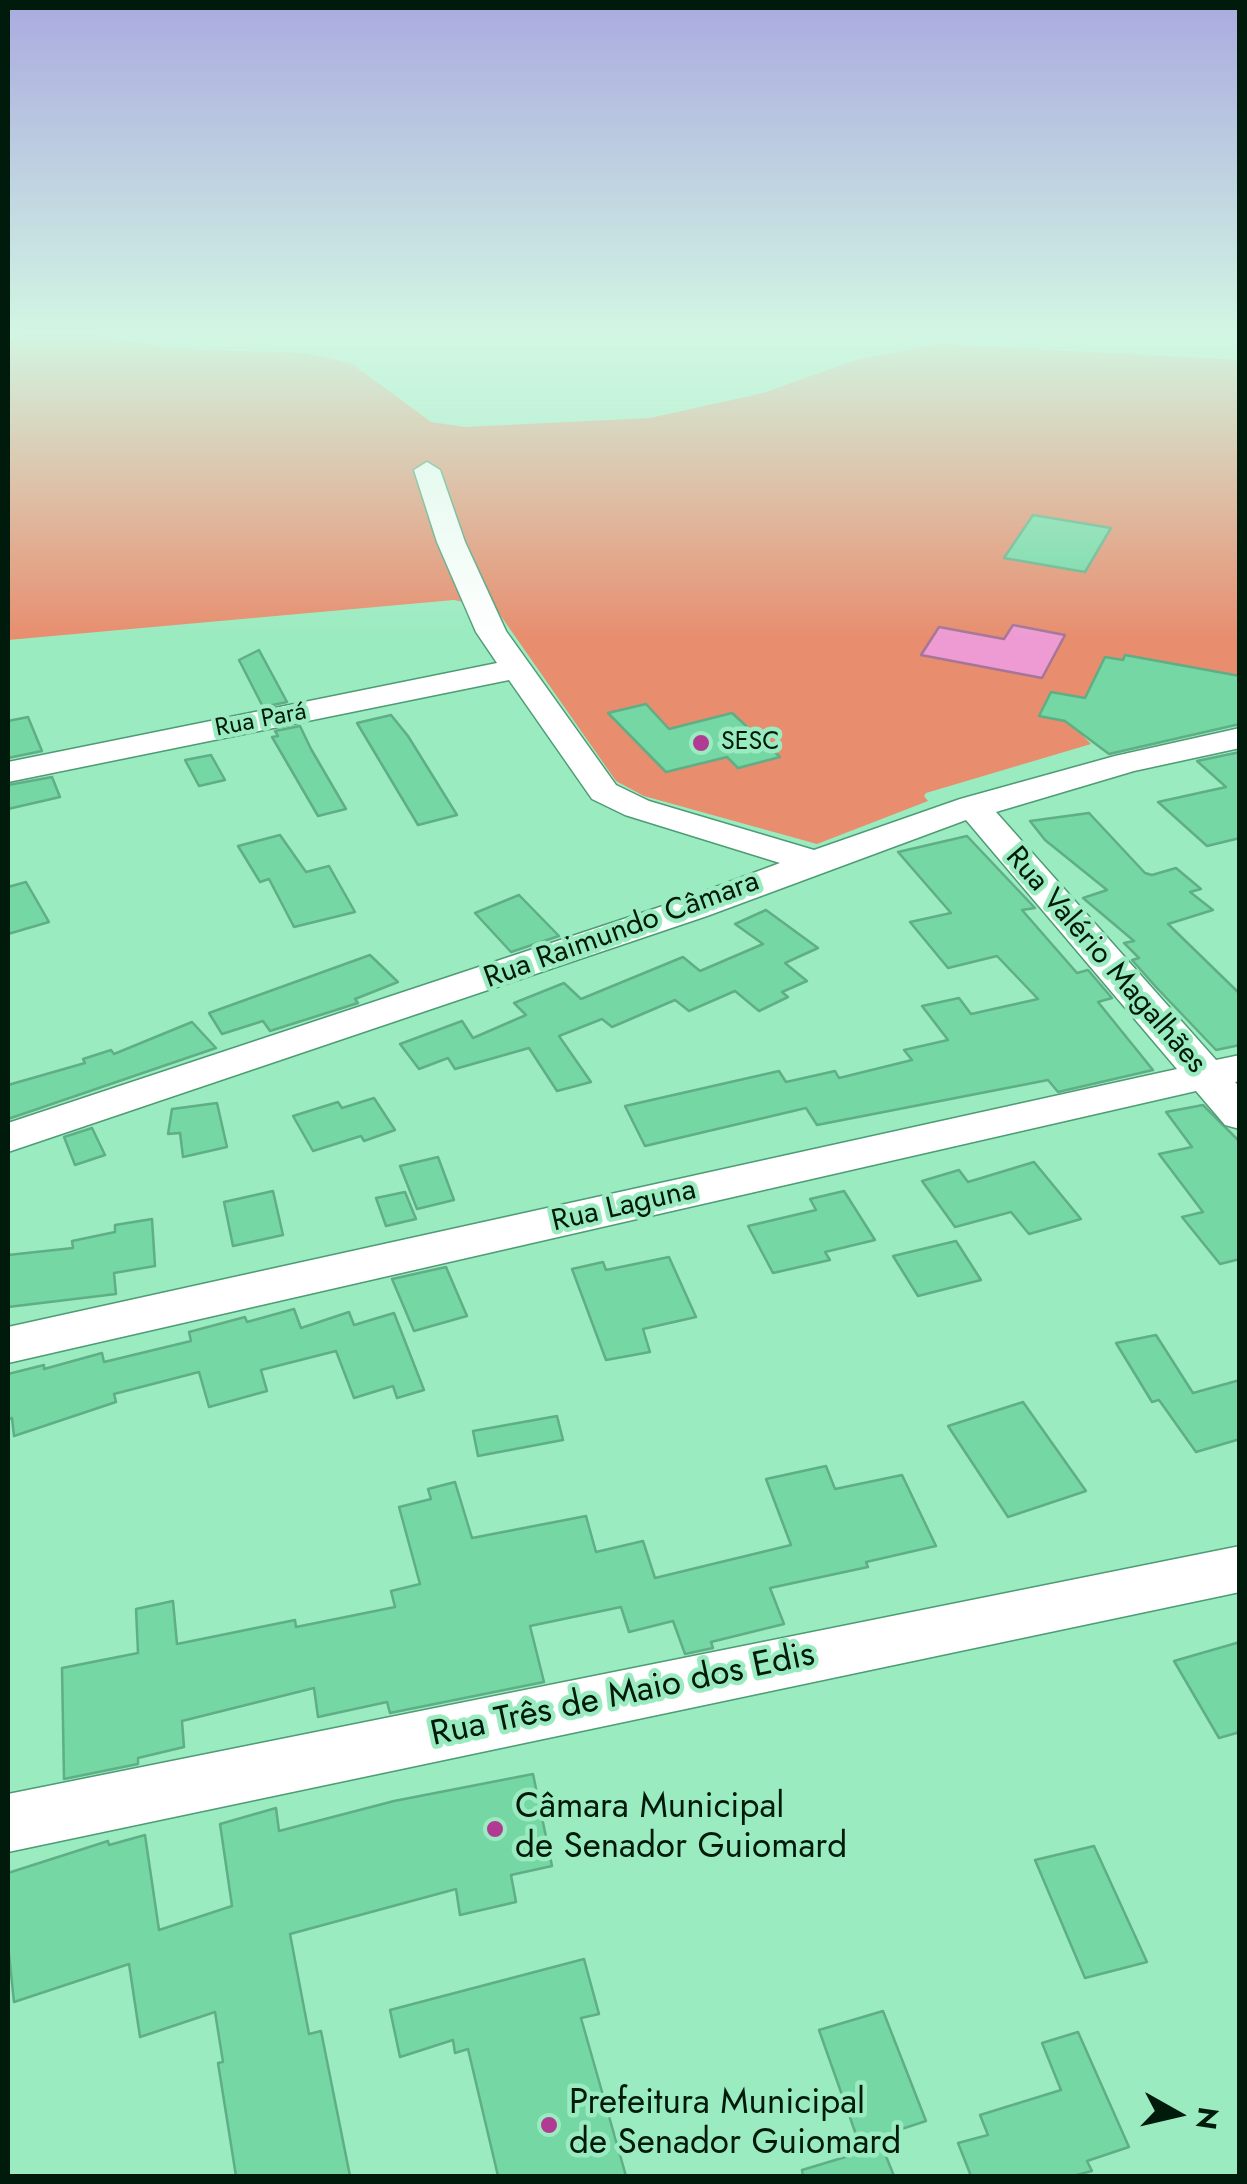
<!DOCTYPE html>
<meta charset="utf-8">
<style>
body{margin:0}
#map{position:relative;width:1247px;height:2184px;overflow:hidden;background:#9bebc0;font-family:Jost,sans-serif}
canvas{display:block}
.frame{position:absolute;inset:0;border:10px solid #001b0c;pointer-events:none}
.north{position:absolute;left:1127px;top:2064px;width:100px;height:100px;-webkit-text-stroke:8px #9bebc0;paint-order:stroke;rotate:98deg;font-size:28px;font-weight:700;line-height:40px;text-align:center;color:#001b0c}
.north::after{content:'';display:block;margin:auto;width:35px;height:45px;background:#001b0c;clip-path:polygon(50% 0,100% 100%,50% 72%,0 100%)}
</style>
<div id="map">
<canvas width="1247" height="2184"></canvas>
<div class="frame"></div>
<div class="north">N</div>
</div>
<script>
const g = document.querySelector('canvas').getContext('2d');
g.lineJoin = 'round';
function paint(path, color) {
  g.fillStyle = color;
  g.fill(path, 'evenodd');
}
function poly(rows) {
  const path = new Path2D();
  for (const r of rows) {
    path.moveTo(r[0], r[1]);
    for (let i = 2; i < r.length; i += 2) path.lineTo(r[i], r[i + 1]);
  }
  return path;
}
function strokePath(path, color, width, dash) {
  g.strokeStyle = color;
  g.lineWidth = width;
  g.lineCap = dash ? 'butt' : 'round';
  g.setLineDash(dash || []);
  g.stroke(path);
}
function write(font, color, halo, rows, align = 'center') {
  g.font = font + ' Jost,sans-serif';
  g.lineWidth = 9;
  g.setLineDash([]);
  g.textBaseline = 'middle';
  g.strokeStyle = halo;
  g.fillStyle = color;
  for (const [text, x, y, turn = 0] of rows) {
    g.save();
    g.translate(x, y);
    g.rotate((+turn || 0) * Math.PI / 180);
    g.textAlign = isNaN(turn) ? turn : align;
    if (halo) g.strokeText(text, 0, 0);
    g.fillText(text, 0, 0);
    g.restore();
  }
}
const forest = poly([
 [20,334,89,334,176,349,304,353,351,363,431,422,465,427,650,418,763,393,856,360,938,344,1239,360,1239,683,1083,736,1091,744,926,793,924,796,928,801,817,844,644,796,616,781,496,609,454,600,8,640,8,339]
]);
const water = poly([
 [1013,625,1065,635,1042,678,921,655,939,627,1004,639,1013,625]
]);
const building = poly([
 [1033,515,1111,528,1085,572,1004,558,1033,515],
 [259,650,287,702,263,707,239,660,259,650],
 [1125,655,1240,676,1240,724,1109,754,1065,721,1039,716,1051,692,1085,698,1105,657,1123,660,1125,655],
 [646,704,669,729,732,713,780,757,738,768,727,757,666,772,608,713,646,704],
 [391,715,408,736,457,815,418,825,357,723,391,715],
 [28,717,42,751,8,758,8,721,28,717],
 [300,726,311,749,346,809,318,816,272,737,278,736,275,731,300,726],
 [1240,752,1240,838,1207,846,1158,802,1226,787,1197,761,1240,752],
 [211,755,225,780,199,786,185,760,211,755],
 [52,777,60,797,8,809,8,785,52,777],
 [1089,813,1145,873,1152,875,1176,868,1201,889,1190,892,1213,910,1168,924,1240,994,1240,1045,1216,1050,1156,987,1132,960,1139,958,1124,943,1134,941,1083,898,1107,890,1045,840,1030,821,1089,813],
 [280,835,306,872,329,866,355,912,294,927,269,879,260,882,238,846,280,835],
 [967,836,1035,908,1022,910,1077,973,1088,970,1112,998,1098,1002,1153,1070,1058,1092,1048,1080,817,1125,806,1108,645,1146,625,1106,779,1071,786,1082,835,1071,839,1078,912,1060,904,1050,948,1040,922,1006,959,998,971,1014,1038,999,997,956,948,968,910,922,951,913,898,852,967,836],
 [26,882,49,922,8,934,8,887,26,882],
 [519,895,559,936,511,952,475,913,519,895],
 [766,910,818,948,785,963,807,981,782,992,788,997,759,1011,735,991,689,1011,675,1000,612,1027,602,1019,559,1036,591,1082,557,1091,529,1048,455,1069,448,1058,419,1069,400,1044,462,1021,473,1038,526,1015,514,1003,564,983,581,999,683,957,700,971,763,944,735,924,766,910],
 [370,955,398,982,355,999,358,1003,270,1031,263,1021,222,1034,209,1013,370,955],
 [192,1022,216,1048,8,1119,8,1085,85,1063,83,1059,111,1050,114,1054,192,1022],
 [374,1098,395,1130,364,1141,361,1136,313,1151,293,1116,338,1102,342,1108,374,1098],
 [217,1103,227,1147,183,1157,180,1133,168,1134,172,1109,217,1103],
 [1203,1105,1240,1142,1240,1259,1220,1264,1182,1217,1203,1212,1159,1154,1192,1147,1166,1112,1203,1105],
 [92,1128,105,1155,75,1165,64,1137,92,1128],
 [438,1157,454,1200,417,1209,400,1166,438,1157],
 [1034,1162,1081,1219,1029,1234,1011,1212,955,1227,922,1181,959,1170,968,1182,1034,1162],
 [273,1191,283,1235,233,1246,224,1202,273,1191],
 [844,1191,875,1240,825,1252,830,1260,773,1273,748,1226,816,1210,810,1199,844,1191],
 [405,1192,416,1219,386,1226,376,1198,405,1192],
 [152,1219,155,1266,114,1273,116,1294,8,1307,8,1255,73,1248,72,1241,115,1232,115,1225,152,1219],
 [956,1241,981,1280,918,1296,893,1256,956,1241],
 [669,1257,696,1317,643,1329,650,1352,606,1360,572,1269,603,1262,606,1270,669,1257],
 [446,1267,467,1316,414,1331,392,1279,446,1267],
 [294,1309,301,1328,349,1312,354,1325,394,1313,424,1390,397,1398,393,1386,354,1398,336,1351,261,1370,267,1391,209,1407,199,1372,114,1394,116,1402,14,1436,12,1418,8,1420,8,1374,44,1365,44,1369,102,1353,104,1362,191,1341,189,1332,245,1317,247,1322,294,1309],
 [1156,1335,1193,1393,1240,1380,1240,1439,1196,1452,1159,1400,1152,1402,1116,1343,1156,1335],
 [1023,1402,1086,1491,1008,1517,948,1426,1023,1402],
 [557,1416,563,1440,478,1456,473,1431,557,1416],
 [826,1466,835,1489,902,1475,936,1546,866,1562,868,1567,770,1588,784,1624,711,1642,713,1648,685,1654,673,1621,629,1632,621,1607,530,1626,544,1682,390,1713,387,1702,318,1717,314,1688,182,1721,184,1747,138,1758,138,1764,64,1779,62,1668,138,1653,136,1609,173,1601,177,1644,295,1620,296,1627,395,1607,391,1591,420,1584,399,1507,431,1499,428,1489,455,1482,472,1538,586,1516,596,1552,643,1541,655,1578,791,1545,766,1479,826,1466],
 [1240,1642,1240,1732,1219,1738,1174,1661,1240,1642],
 [533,1774,552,1866,511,1875,516,1902,460,1915,456,1889,290,1934,309,2034,321,2031,350,2176,236,2176,218,2063,223,2062,215,2012,140,2037,129,1964,14,2002,8,1945,8,1873,108,1841,109,1845,145,1835,159,1930,232,1906,220,1824,276,1808,279,1831,394,1801,533,1774],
 [1094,1846,1147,1962,1085,1978,1035,1860,1094,1846],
 [584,1959,599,2014,581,2018,626,2176,498,2176,468,2049,455,2053,453,2040,400,2057,390,2010,584,1959],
 [883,2011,926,2121,859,2143,819,2030,883,2011],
 [1078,2032,1129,2147,1087,2161,1092,2171,1073,2176,971,2176,958,2143,988,2135,980,2115,1061,2090,1042,2043,1078,2032],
 [882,2146,894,2176,803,2176,802,2170,882,2146]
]);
const minor = poly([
 [8,334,22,334,8,343,8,334],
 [427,462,440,470,465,542,506,631,616,785,649,801,814,850,960,799,1115,756,1240,728,1240,748,1134,771,996,812,1216,1060,1240,1055,1240,1081,1235,1082,1240,1087,1240,1129,1225,1125,1196,1091,8,1363,8,1327,1177,1069,966,820,707,916,8,1152,8,1123,681,900,780,863,625,815,592,799,509,680,8,782,8,762,497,663,476,632,437,542,414,470,427,462],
 [1240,1546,1240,1592,8,1852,8,1794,1240,1546]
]);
const markers = [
 [701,743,10,"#b13b92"],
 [495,1829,10,"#b13b92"],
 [549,2125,10,"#b13b92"]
];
const farStreetnames = [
 ["Rua Pará",261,721,-11]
];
const farPoinames = [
 ["SESC",721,743]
];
const streetNames = [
 ["Rua Raimundo Câmara",622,931,-20],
 ["Rua Valério Magalhães",1105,961,49],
 ["Rua Laguna",624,1207,-13]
];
const nearStreetnames = [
 ["Rua Três de Maio dos Edis",623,1696,-12]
];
const nearPoinames = [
 ["Câmara Municipal",515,1809],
 ["de Senador Guiomard",515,1849],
 ["Prefeitura Municipal",569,2105],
 ["de Senador Guiomard",569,2145]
];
paint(forest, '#e88d6e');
paint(water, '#ed9bd2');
strokePath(water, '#a67597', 2.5);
paint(building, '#74d7a4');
strokePath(building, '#5fae85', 2.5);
strokePath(minor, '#4d9c74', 3);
paint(minor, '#fff');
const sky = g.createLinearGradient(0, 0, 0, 640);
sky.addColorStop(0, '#aaaadf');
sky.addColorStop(0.52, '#d2f6e3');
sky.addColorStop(1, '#d2f6e300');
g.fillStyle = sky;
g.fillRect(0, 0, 1247, 640);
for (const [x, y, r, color] of markers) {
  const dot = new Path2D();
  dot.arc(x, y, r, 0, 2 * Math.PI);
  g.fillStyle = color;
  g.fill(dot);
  strokePath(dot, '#9bebc0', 4);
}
write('25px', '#001b0c', '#9bebc0', farStreetnames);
write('25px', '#001b0c', '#9bebc0', farPoinames, 'left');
write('30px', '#001b0c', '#9bebc0', streetNames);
write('35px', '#001b0c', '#9bebc0', nearStreetnames);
write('35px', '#001b0c', '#9bebc0', nearPoinames, 'left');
</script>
